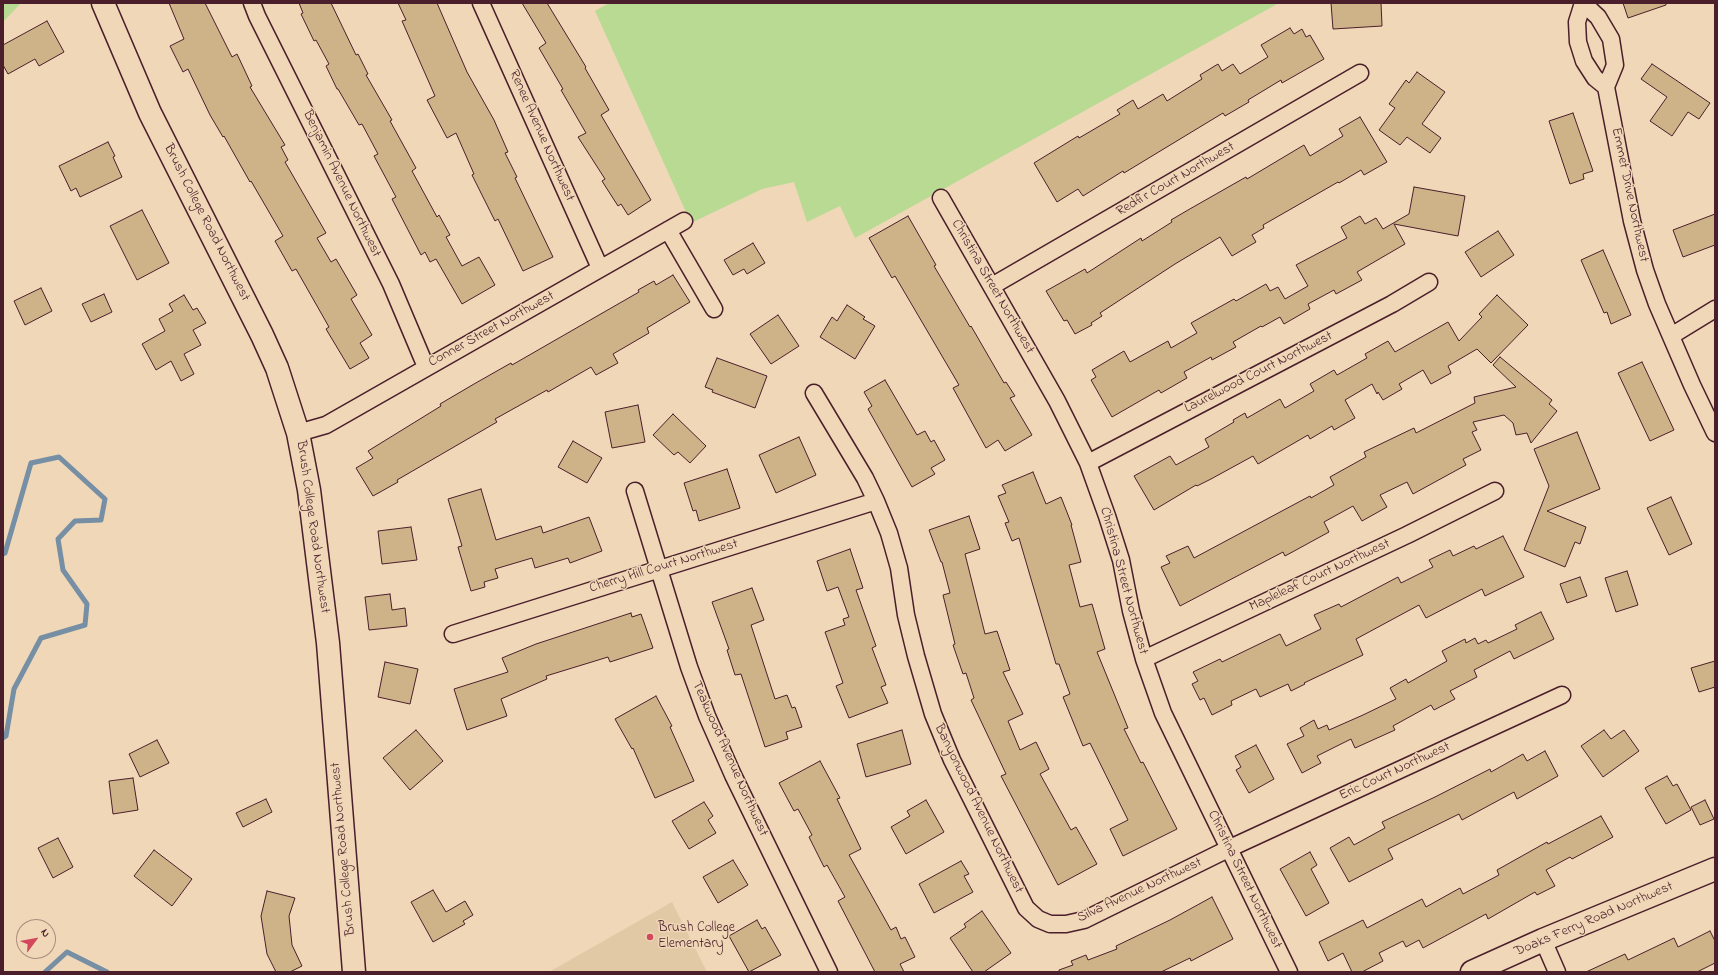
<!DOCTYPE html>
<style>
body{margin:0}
#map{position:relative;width:1718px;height:975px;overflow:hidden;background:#efd7b7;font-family:"Indie Flower",sans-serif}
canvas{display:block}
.frame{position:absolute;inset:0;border:4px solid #4a1f2b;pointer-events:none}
.north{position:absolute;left:16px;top:919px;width:40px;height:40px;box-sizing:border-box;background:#efd7b7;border:1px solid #ad8d7f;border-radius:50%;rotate:58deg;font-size:11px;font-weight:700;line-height:16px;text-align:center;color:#4a1f2b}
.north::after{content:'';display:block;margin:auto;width:14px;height:18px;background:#d1495b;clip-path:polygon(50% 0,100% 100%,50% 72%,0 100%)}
</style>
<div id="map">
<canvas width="1718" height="975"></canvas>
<div class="frame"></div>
<div class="north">N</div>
</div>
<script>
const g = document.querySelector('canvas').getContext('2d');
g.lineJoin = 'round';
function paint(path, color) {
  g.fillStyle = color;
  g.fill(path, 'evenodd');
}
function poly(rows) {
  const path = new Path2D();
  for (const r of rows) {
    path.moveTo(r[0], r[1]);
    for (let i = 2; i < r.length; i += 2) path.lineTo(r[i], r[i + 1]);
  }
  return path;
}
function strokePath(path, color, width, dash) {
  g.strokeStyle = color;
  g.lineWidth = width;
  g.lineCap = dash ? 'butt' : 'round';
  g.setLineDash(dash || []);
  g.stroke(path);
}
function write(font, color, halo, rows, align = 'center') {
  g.font = font + ' "Indie Flower",sans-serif';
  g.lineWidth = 3;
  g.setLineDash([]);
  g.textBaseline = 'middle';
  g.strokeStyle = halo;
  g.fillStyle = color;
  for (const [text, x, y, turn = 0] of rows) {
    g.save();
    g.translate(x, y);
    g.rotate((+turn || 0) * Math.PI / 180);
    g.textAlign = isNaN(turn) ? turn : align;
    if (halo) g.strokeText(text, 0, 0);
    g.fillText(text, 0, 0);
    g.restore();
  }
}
const built = poly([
 [672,902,707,972,549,972]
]);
const green = poly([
 [3,3,21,3,3,22],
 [609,3,1279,3,855,238,840,206,807,222,794,182,762,189,691,223,595,11]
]);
const stream = poly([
 [3,554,5,553,31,463,59,457,105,499,101,520,75,521,58,539,63,570,87,604,85,625,41,638,14,689,6,736,3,738],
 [45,972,67,952,107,972]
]);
const building = poly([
 [169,3,205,3,232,57,237,54,252,86,250,87,285,145,281,147,288,160,285,162,326,233,317,238,331,262,336,259,357,295,351,299,372,335,360,343,369,358,350,369,326,329,329,327,296,269,292,271,275,241,283,236,251,181,250,182,224,136,223,137,210,115,188,69,183,72,170,46,184,39,169,3],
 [299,3,331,3,356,55,358,54,368,74,366,75,392,120,390,121,416,168,412,171,437,217,439,215,450,235,446,237,462,266,479,257,495,285,462,304,436,259,430,262,425,252,421,255,392,199,396,197,374,156,378,154,362,124,359,125,338,89,337,89,326,66,329,64,316,40,314,41,301,14,303,13,299,3],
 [398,3,437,3,467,72,494,120,508,152,505,153,517,177,515,178,553,257,523,271,498,219,495,221,472,175,474,174,456,133,447,138,427,100,435,96,402,21,406,20,398,3],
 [522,3,547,3,586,67,585,68,609,110,601,115,651,200,628,215,621,204,618,206,602,181,605,179,578,137,586,133,561,90,563,89,539,48,546,43,522,3],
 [1331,3,1381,3,1382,26,1333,29,1331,3],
 [1623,3,1666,3,1666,5,1628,18,1623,3],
 [47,21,64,52,39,66,35,59,8,74,3,65,3,45,47,21],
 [1290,28,1294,34,1302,29,1306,37,1310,35,1324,59,1282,83,1281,80,1248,100,1249,102,1225,116,1223,113,1124,173,1123,171,1083,196,1078,189,1057,202,1034,163,1078,136,1079,138,1120,114,1117,110,1133,100,1138,109,1163,94,1167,101,1202,79,1200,75,1218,64,1222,71,1233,64,1240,74,1268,57,1261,45,1290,28],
 [1652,64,1710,103,1699,119,1688,112,1672,136,1650,121,1667,97,1641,79,1652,64],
 [1417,72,1445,92,1422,124,1441,138,1430,153,1407,137,1400,145,1379,130,1395,108,1389,104,1406,80,1409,83,1417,72],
 [1573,113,1593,171,1583,174,1584,179,1570,184,1549,121,1573,113],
 [1360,117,1387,162,1364,175,1361,170,1339,183,1338,182,1263,225,1264,228,1252,235,1256,242,1232,256,1220,237,1175,264,1100,313,1102,316,1091,323,1092,325,1075,334,1067,320,1064,321,1046,291,1085,269,1087,273,1141,238,1142,241,1172,222,1171,220,1188,210,1246,177,1247,179,1304,145,1310,156,1343,136,1339,129,1360,117],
 [108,142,115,156,113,157,122,177,80,197,76,188,71,191,59,166,108,142],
 [1414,187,1465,196,1458,236,1394,224,1405,244,1357,272,1362,280,1336,294,1334,290,1308,304,1310,309,1284,324,1280,317,1262,327,1261,326,1233,342,1236,347,1212,360,1211,357,1184,372,1187,378,1161,393,1159,390,1112,417,1091,380,1096,377,1092,370,1124,351,1130,362,1168,341,1171,348,1197,333,1191,323,1234,299,1236,301,1266,284,1270,291,1278,287,1285,299,1308,286,1296,265,1347,238,1341,227,1360,216,1365,224,1376,218,1383,229,1409,214,1414,187],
 [142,210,169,263,137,280,110,226,142,210],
 [1715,214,1715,245,1683,257,1673,230,1715,214],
 [908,216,936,265,934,266,970,327,971,326,1004,383,1006,382,1015,396,1010,398,1032,435,1005,451,998,440,986,448,953,388,959,385,895,276,892,278,869,238,908,216],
 [1498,231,1514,255,1481,277,1465,252,1498,231],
 [753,243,765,263,747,274,744,269,733,275,724,260,753,243],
 [1603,250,1631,315,1611,324,1607,312,1604,313,1581,260,1603,250],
 [673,275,690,302,647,328,649,333,613,354,618,363,596,375,591,367,548,392,547,390,495,419,497,422,397,480,398,482,373,496,356,468,373,458,368,451,441,406,440,404,474,384,511,363,512,365,592,319,639,292,638,290,654,281,656,285,673,275],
 [41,288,52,311,25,325,14,301,41,288],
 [104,294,112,312,91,322,82,304,104,294],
 [184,295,193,310,197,308,206,323,193,330,201,345,184,354,194,374,181,381,171,361,156,370,142,344,165,331,159,319,173,311,169,304,184,295],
 [1497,295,1528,325,1491,363,1477,349,1448,366,1451,373,1431,384,1423,370,1399,384,1402,389,1383,400,1378,392,1377,394,1372,384,1345,400,1355,418,1334,430,1332,426,1310,439,1308,435,1258,464,1253,456,1211,479,1197,486,1196,485,1154,510,1134,476,1170,456,1176,465,1209,447,1205,439,1234,422,1233,420,1245,413,1247,418,1280,399,1285,408,1314,391,1310,384,1334,370,1337,375,1367,358,1365,354,1388,341,1395,352,1448,322,1459,341,1482,317,1479,314,1497,295],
 [847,305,865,317,863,319,875,326,855,359,820,337,832,317,837,321,847,305],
 [778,315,799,346,771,364,750,334,778,315],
 [1500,357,1552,400,1549,404,1557,411,1531,443,1527,433,1516,435,1513,423,1504,415,1473,422,1477,430,1472,432,1481,450,1463,459,1466,465,1413,494,1407,482,1380,495,1387,507,1362,521,1353,506,1324,522,1329,532,1285,556,1283,552,1180,606,1161,567,1170,563,1166,556,1188,546,1194,558,1310,496,1311,498,1334,485,1330,477,1366,457,1364,452,1414,428,1416,433,1475,403,1474,397,1516,387,1493,365,1500,357],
 [717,358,767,376,755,408,712,392,713,390,705,387,717,358],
 [1642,362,1674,430,1650,441,1618,373,1642,362],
 [885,380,917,435,925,431,931,442,934,440,945,460,931,468,935,474,912,487,868,409,872,406,864,392,885,380],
 [638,405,645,442,612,448,605,412,638,405],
 [673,414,706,446,690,463,678,452,674,455,653,435,673,414],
 [1577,432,1600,489,1547,511,1586,527,1580,544,1575,542,1565,567,1524,550,1549,486,1534,449,1577,432],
 [799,437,816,475,776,493,759,455,799,437],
 [573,441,602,458,587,483,558,467,573,441],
 [727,469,740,508,699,521,696,510,693,511,684,483,727,469],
 [1033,472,1046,504,1061,497,1072,525,1071,525,1081,562,1069,565,1080,607,1092,604,1105,649,1097,652,1128,728,1124,729,1141,763,1143,762,1177,829,1123,856,1110,829,1128,820,1090,743,1083,746,1063,697,1070,694,1059,664,1056,664,1019,538,1012,541,1005,523,1009,522,998,496,1006,493,1002,485,1033,472],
 [481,489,496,540,541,526,543,533,589,517,602,551,570,563,568,558,535,568,532,558,495,569,498,578,484,582,485,587,471,591,458,547,462,546,448,499,481,489],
 [1671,497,1692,544,1669,555,1647,508,1671,497],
 [969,516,980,549,965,554,985,634,997,631,1010,670,1003,672,1023,714,1008,721,1020,750,1036,742,1049,769,1040,774,1071,830,1076,827,1097,864,1058,885,1001,776,1006,774,971,700,974,698,966,673,963,674,953,645,955,644,943,595,950,593,942,562,941,562,929,530,969,516],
 [411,527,417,560,382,564,378,531,411,527],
 [1503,536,1524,577,1485,596,1482,589,1426,618,1419,605,1356,639,1363,655,1304,683,1305,684,1291,691,1288,684,1260,697,1256,689,1231,701,1232,705,1212,715,1204,698,1200,700,1192,684,1198,681,1193,672,1220,659,1222,662,1280,634,1286,646,1321,629,1314,615,1339,604,1341,607,1398,577,1401,583,1433,567,1429,560,1450,550,1453,556,1474,546,1476,549,1503,536],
 [850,549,863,588,856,590,876,646,872,648,886,685,881,687,888,703,849,718,836,686,843,683,825,632,845,625,843,619,849,617,838,587,827,591,817,561,850,549],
 [1627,571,1638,605,1616,612,1605,578,1627,571],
 [1580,577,1587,596,1567,603,1560,584,1580,577],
 [752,588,764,620,751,625,775,699,787,695,792,708,795,707,802,727,786,732,788,739,765,747,741,674,735,675,727,650,729,649,712,602,752,588],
 [390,594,392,610,405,608,407,626,369,630,365,597,390,594],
 [1541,612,1554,639,1514,659,1510,651,1474,670,1477,677,1450,691,1455,699,1434,710,1431,705,1393,726,1395,730,1355,748,1351,739,1317,756,1321,763,1302,773,1287,744,1304,736,1300,728,1314,720,1318,729,1327,725,1329,730,1363,715,1396,699,1390,688,1406,679,1408,683,1447,661,1442,651,1465,639,1466,643,1475,638,1478,644,1486,640,1488,643,1517,629,1515,625,1541,612],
 [631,613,632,617,641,614,653,648,610,662,608,657,546,676,547,679,501,699,507,716,467,730,454,689,508,672,502,658,536,644,631,613],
 [1715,661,1715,687,1699,692,1691,668,1715,661],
 [385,662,418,669,410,704,378,697,385,662],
 [656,696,672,726,670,727,694,781,655,798,633,748,632,749,615,719,656,696],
 [416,730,443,761,410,790,383,758,416,730],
 [902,730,911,764,866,777,857,744,902,730],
 [1604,730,1611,739,1624,730,1639,751,1603,777,1581,746,1604,730],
 [157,740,169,763,140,777,129,754,157,740],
 [1256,745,1274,779,1249,793,1236,770,1241,767,1235,756,1256,745],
 [1545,751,1558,776,1517,799,1514,792,1462,820,1459,814,1388,849,1393,859,1349,882,1330,848,1349,837,1354,845,1385,828,1382,822,1435,797,1490,769,1491,772,1523,754,1527,761,1545,751],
 [820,761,840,798,837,799,861,849,849,855,891,930,896,927,901,939,905,937,915,957,900,964,904,972,875,972,838,901,845,897,827,865,824,867,809,837,812,835,798,809,794,811,779,783,820,761],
 [1667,776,1673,786,1677,784,1691,810,1666,824,1645,788,1667,776],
 [133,778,138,810,113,814,109,781,133,778],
 [266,799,272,812,243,827,236,813,266,799],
 [926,800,944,832,906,854,891,827,910,816,907,811,926,800],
 [1705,800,1714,819,1700,825,1691,807,1705,800],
 [704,802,713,816,708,820,716,833,689,849,672,821,704,802],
 [1601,816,1613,837,1572,859,1570,857,1546,870,1555,886,1537,895,1535,892,1488,919,1486,914,1423,948,1419,940,1406,947,1403,941,1379,953,1383,961,1362,972,1352,972,1343,953,1328,961,1319,942,1363,920,1367,928,1422,899,1426,907,1460,888,1463,894,1499,875,1497,870,1547,842,1548,844,1601,816],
 [58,838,73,867,53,878,38,848,58,838],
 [154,850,192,879,172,906,134,876,154,850],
 [1310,852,1317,865,1311,869,1329,903,1306,916,1280,869,1310,852],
 [733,860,748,885,718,903,703,877,733,860],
 [961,861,969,874,964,876,973,892,934,913,919,884,961,861],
 [433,890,446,912,465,901,473,915,463,921,465,924,433,942,411,902,433,890],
 [267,891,295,898,289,916,292,945,302,966,290,972,276,972,267,954,261,916,267,891],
 [1212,897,1233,939,1191,961,1190,958,1161,972,1059,972,1059,970,1073,965,1071,961,1086,955,1088,960,1117,949,1116,946,1170,920,1212,897],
 [982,911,1011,953,984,972,973,972,950,938,966,927,964,924,982,911],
 [757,920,762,929,765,927,781,955,749,972,729,936,757,920],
 [1710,931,1715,941,1715,963,1697,972,1586,972,1625,954,1628,960,1674,938,1678,947,1710,931]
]);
const street = poly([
 [252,3,257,16,391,284,426,367],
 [481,3,600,268],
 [1583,3,1598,17,1611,39,1615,65,1606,87,1632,221,1645,270,1657,304,1692,385,1715,433],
 [1583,3,1577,22,1578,42,1584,61,1595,78,1606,87],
 [941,198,1057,401,1088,463,1107,516,1121,560,1131,611,1144,659,1163,713,1289,972],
 [668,230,714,309],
 [992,286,1360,73],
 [1671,336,1715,309],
 [814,393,865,478,876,501,889,533,899,568,906,615,916,656,933,714,952,760,1026,908,1038,919,1050,924,1066,924,1084,920,1228,849,1562,695],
 [298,433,326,425,684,221],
 [1088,463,1392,304,1429,282],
 [635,491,689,667,707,716,733,775,829,972],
 [453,634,876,501],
 [1144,659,1407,535,1495,491],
 [1543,940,1557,972]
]);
const secondary = poly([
 [103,3,150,113,262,335,277,368,298,433,309,490,328,643,354,972],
 [1472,972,1543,940,1715,869]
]);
const markers = [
 [650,937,4,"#d1495b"]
];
const streetNames = [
 ["Renee Avenue Northwest",541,136,66],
 ["Redfir Court Northwest",1176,180,-30],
 ["Benjamin Avenue Northwest",341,184,64],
 ["Emmet Drive Northwest",1629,195,78],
 ["Brush College Road Northwest",206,223,63],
 ["Christina Street Northwest",992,287,60],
 ["Conner Street Northwest",492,330,-29],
 ["Laurelwood Court Northwest",1259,373,-27],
 ["Brush College Road Northwest",312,527,82],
 ["Cherry Hill Court Northwest",664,567,-17],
 ["Mapleleaf Court Northwest",1320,576,-25],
 ["Christina Street Northwest",1123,581,75],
 ["Teakwood Avenue Northwest",729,759,66],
 ["Eric Court Northwest",1395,772,-25],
 ["Banyonwood Avenue Northwest",978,809,64],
 ["Brush College Road Northwest",344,849,-95],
 ["Christina Street Northwest",1244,880,64],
 ["Silva Avenue Northwest",1140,891,-25],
 ["Doaks Ferry Road Northwest",1594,920,-23]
];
const poiNames = [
 ["Brush College",658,929],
 ["Elementary",658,945]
];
paint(built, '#e2c9a6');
paint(green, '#b9da93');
strokePath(stream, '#768fa4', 5);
paint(building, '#ceb389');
strokePath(building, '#4a1f2b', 1);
strokePath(street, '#4a1f2b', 19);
strokePath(secondary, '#4a1f2b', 25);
strokePath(street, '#efd7b7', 16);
strokePath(secondary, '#efd7b7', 22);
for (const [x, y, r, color] of markers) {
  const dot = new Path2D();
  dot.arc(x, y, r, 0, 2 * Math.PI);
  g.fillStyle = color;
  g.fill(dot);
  strokePath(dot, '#efd7b7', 1.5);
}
write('14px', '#4a1f2b', '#efd7b7', streetNames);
write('14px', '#4a1f2b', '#efd7b7', poiNames, 'left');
</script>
